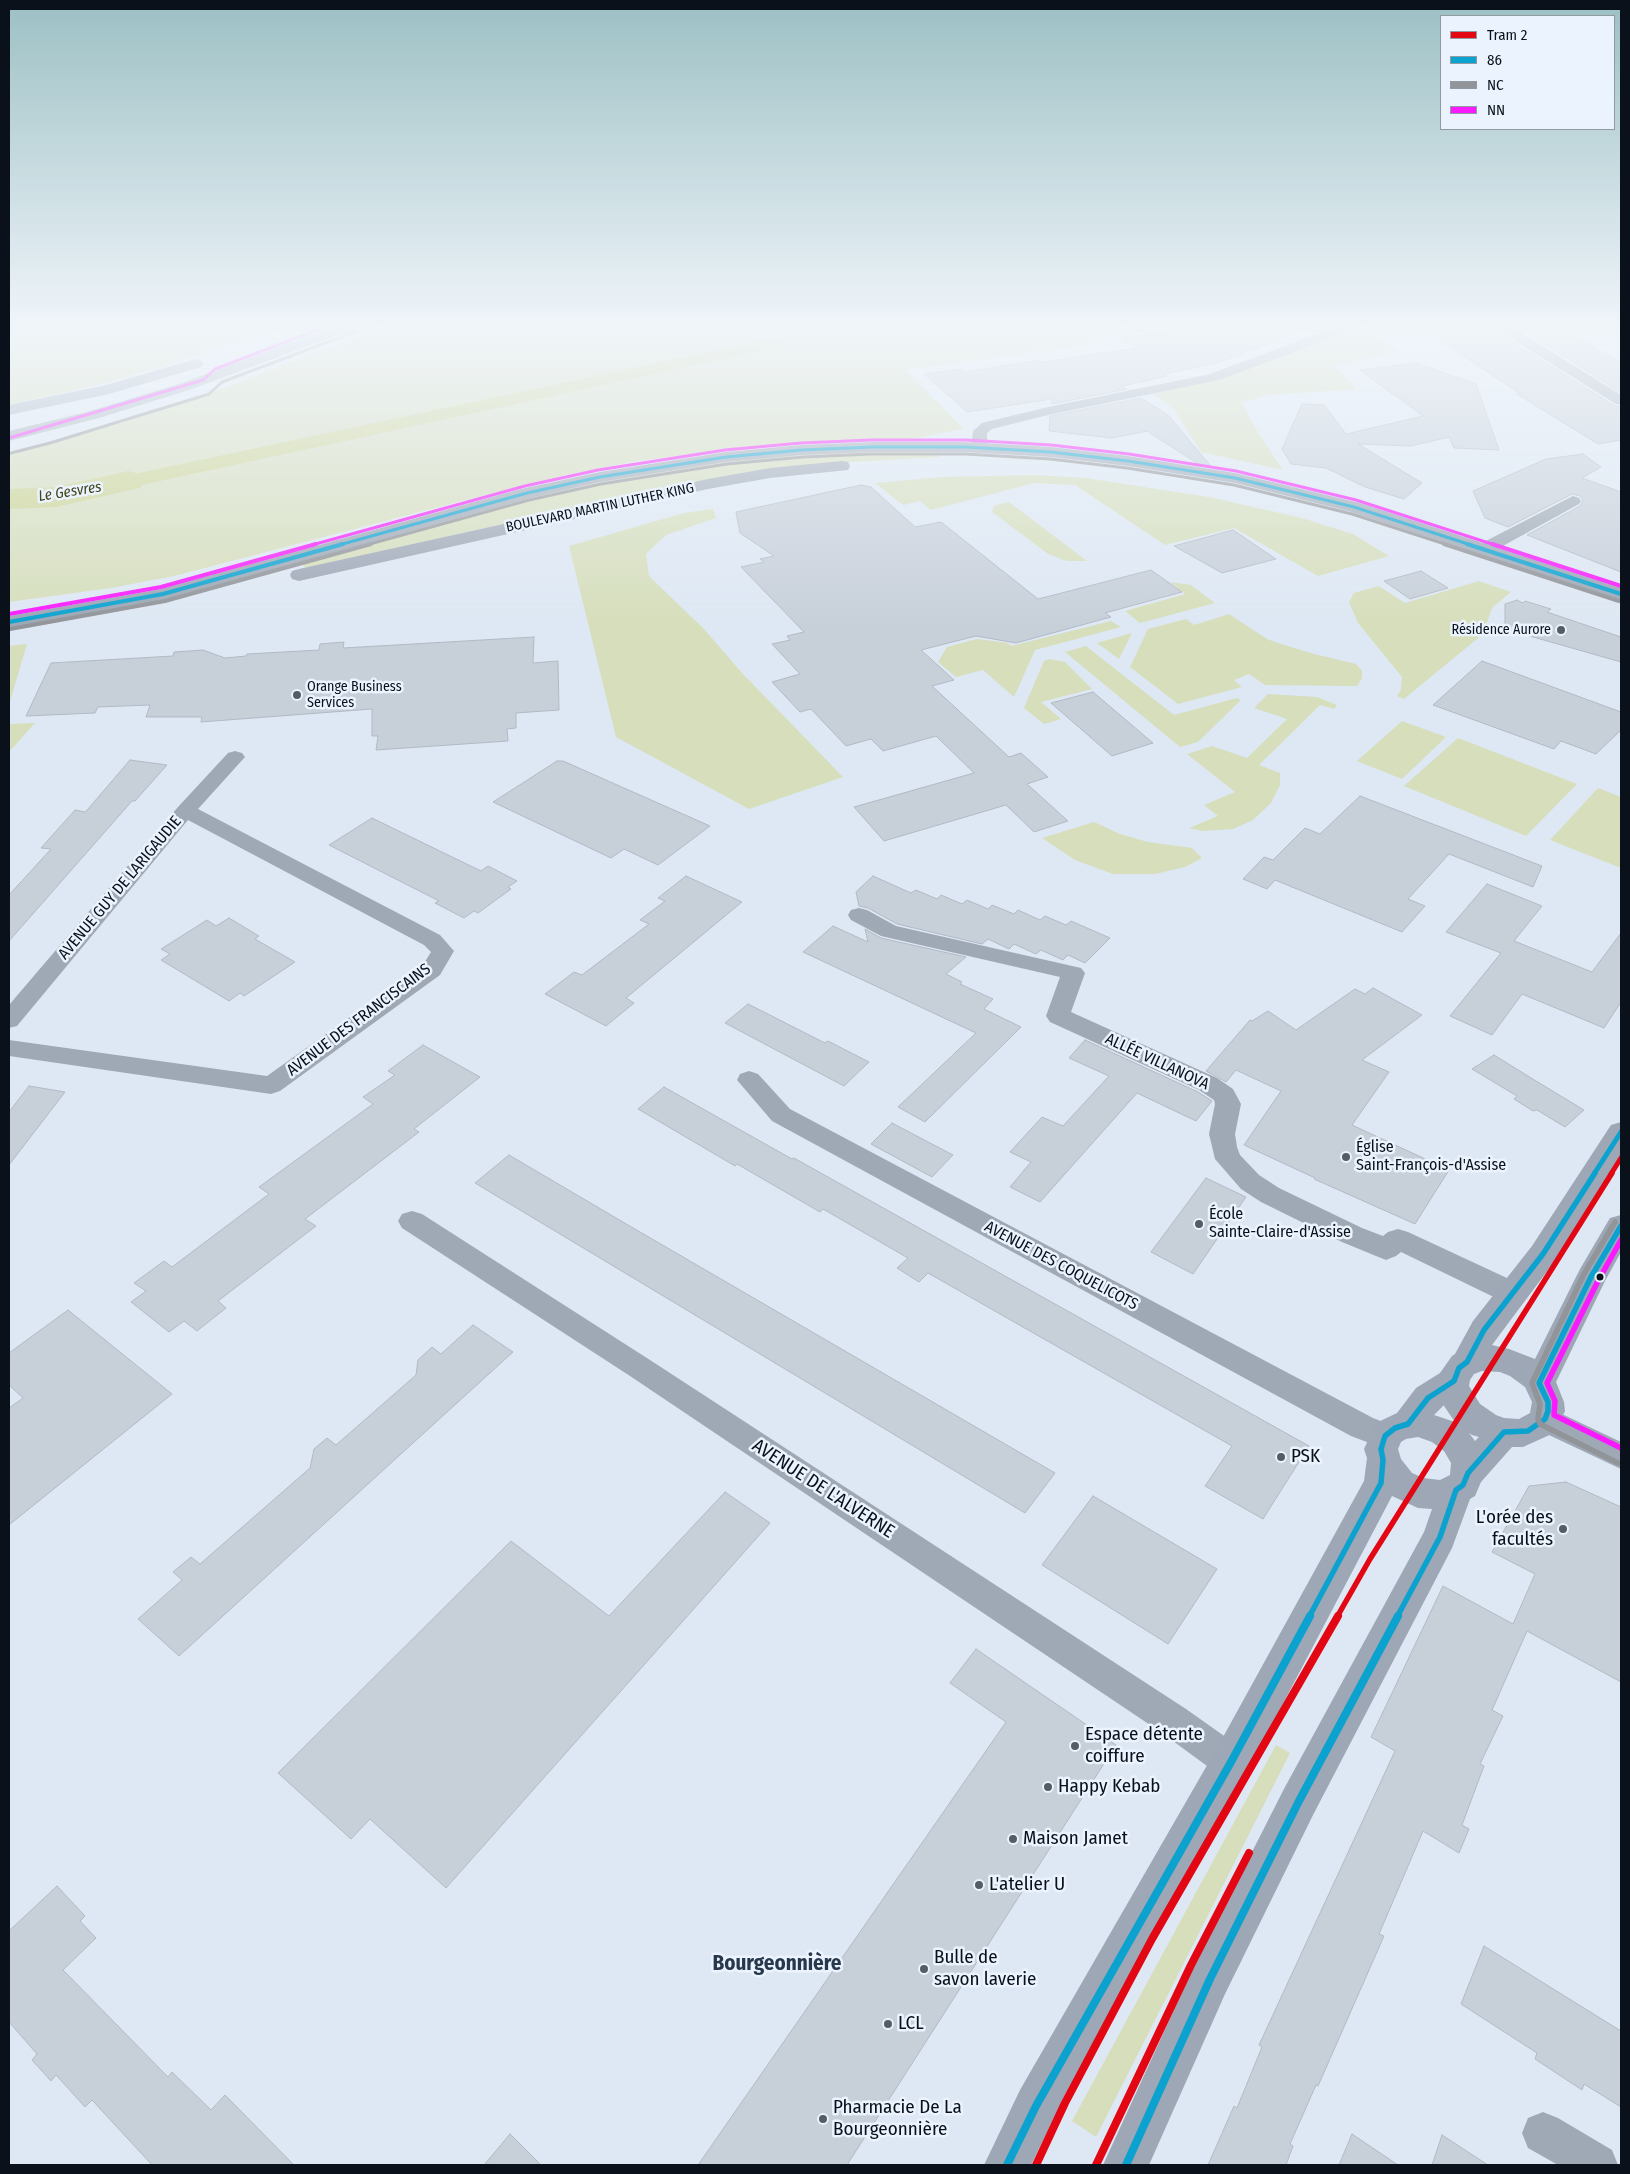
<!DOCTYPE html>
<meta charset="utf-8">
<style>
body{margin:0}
#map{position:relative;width:1630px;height:2174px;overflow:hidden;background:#dee8f4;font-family:"Fira Sans Condensed",sans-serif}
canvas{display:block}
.frame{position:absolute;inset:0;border:10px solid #0a111a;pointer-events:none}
.legend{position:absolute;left:1440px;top:15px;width:175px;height:115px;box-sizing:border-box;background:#ebf3fe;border:1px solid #9199a3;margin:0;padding:6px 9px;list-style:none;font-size:15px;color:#0a111a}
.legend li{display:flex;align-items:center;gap:10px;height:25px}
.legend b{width:25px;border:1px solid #9199a3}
</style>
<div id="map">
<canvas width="1630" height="2174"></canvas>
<div class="frame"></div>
<ul class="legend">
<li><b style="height:6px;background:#e30613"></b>Tram 2</li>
<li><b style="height:6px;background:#0ba2cf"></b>86</li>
<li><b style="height:6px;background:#919498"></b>NC</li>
<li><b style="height:6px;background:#f91aff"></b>NN</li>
</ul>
</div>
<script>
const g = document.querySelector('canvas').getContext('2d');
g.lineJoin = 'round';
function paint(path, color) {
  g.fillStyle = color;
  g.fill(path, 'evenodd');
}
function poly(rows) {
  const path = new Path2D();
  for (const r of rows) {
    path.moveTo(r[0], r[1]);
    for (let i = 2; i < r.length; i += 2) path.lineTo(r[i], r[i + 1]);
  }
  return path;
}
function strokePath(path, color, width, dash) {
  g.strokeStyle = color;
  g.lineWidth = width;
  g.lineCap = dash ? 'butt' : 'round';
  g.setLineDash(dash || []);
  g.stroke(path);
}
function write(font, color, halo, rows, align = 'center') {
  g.font = font + ' "Fira Sans Condensed",sans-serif';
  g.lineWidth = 5;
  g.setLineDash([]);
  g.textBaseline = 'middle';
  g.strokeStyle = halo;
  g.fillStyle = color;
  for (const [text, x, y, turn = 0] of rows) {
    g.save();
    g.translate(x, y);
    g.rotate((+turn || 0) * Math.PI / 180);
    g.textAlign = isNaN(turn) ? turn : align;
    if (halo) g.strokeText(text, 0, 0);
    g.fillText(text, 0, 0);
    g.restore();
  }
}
const green = poly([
 [9,324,291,324,176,362,102,384,9,405],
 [390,324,838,324,58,490,56,497,50,504,887,324,1132,324,1085,345,905,370,964,429,911,439,800,444,699,453,631,462,566,475,454,503,174,576,111,588,9,602,9,455,122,423,218,390],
 [1362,326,1399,351,1333,366,1357,389,1268,395,1242,403,1257,431,1283,470,1201,452,1173,408,1153,394,1217,379,1343,331],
 [833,452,938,452,940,457,834,463,756,472,593,504,306,568,299,562,542,494,603,481,685,467,775,456],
 [1035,475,1086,478,1209,497,1302,518,1353,534,1389,556,1318,576,1234,528,1165,545,1075,485,1034,483,931,510,920,501,903,505,875,483,941,477],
 [1009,502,1087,561,1067,561,1048,554,992,512,994,506],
 [713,509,716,518,666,535,646,554,649,576,704,629,742,673,843,777,749,809,616,737,569,546,684,513],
 [1479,581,1511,592,1492,608,1483,634,1404,699,1397,696,1401,690,1402,677,1358,623,1349,602,1354,593,1379,586,1405,603],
 [1170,582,1191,585,1215,603,1140,623,1125,611,1185,594],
 [1229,614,1267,639,1278,643,1314,654,1356,664,1362,671,1362,678,1357,686,1265,685,1249,674,1234,680,1242,687,1178,704,1130,667,1148,629,1186,619,1194,625],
 [1111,621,1121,627,1035,650,1014,697,983,670,956,677,938,662,947,647,977,639,1008,643,1011,646],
 [1132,633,1119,659,1097,643],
 [27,644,9,705,9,646],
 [1086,646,1174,715,1237,698,1241,700,1198,742,1180,747,1065,652],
 [1049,659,1065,662,1092,689,1041,702,1061,719,1044,724,1024,708,1044,661],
 [1268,694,1317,697,1337,705,1334,709,1320,705,1259,765,1280,773,1280,785,1271,803,1253,820,1233,829,1203,831,1189,828,1218,816,1204,805,1235,792,1187,754,1212,746,1247,758,1287,719,1254,708],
 [1402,721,1446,737,1402,779,1357,761],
 [35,723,9,752,9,724],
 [1458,738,1577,784,1526,836,1404,786],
 [1598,788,1621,797,1621,868,1550,840],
 [1094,822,1120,834,1148,842,1192,848,1202,858,1185,867,1155,874,1113,874,1075,860,1042,838],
 [1276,1745,1290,1753,1096,2137,1072,2121]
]);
const water = poly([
 [838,324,887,324,49,505,56,497,58,490]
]);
const river = poly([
 [128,471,140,474,145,481,140,488,56,507,9,509,9,489,56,487,128,471]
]);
const building = poly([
 [1200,324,1313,324,1314,326,1217,363,1164,374,1167,376,1122,386,1127,389,1052,404,1052,399,967,412,924,374,961,369,964,372,1040,360,1043,362,1136,348,1122,339,1200,324],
 [1458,324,1494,324,1514,343,1615,406,1621,407,1621,440,1598,444,1517,394,1518,392,1421,328,1458,324],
 [1514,324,1555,324,1621,363,1621,393,1514,324],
 [1417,363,1476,384,1499,450,1454,448,1449,437,1411,446,1358,444,1422,483,1404,499,1365,487,1326,468,1291,464,1282,449,1302,404,1324,405,1346,434,1423,416,1360,370,1417,363],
 [1141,398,1168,415,1210,465,1208,467,1200,465,1147,431,1112,438,1049,431,1050,416,1141,398],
 [1583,454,1601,467,1582,478,1621,492,1621,572,1527,535,1580,506,1583,500,1580,496,1572,494,1508,527,1485,518,1473,491,1546,459,1583,454],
 [861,485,871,487,915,527,941,522,1038,599,1151,570,1182,592,1105,613,1111,617,1016,643,976,636,921,650,954,680,932,686,1009,757,1021,753,1048,777,1027,784,1068,821,1034,832,1006,805,884,841,854,807,974,773,936,736,883,751,871,739,846,746,811,709,800,712,772,682,800,674,772,644,790,640,787,636,804,632,741,567,764,562,760,559,774,556,740,533,736,512,861,485],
 [1233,530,1276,559,1222,573,1174,546,1233,530],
 [1421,571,1448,588,1410,599,1384,581,1421,571],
 [1517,600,1523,603,1525,601,1551,609,1547,612,1621,637,1621,662,1505,629,1505,604,1517,600],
 [534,637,533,663,558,661,559,710,516,713,516,728,507,729,508,741,376,750,378,736,372,736,372,709,201,722,202,717,146,717,150,705,98,707,95,713,26,716,51,663,173,656,174,652,203,650,225,658,246,656,247,654,319,650,320,644,344,642,343,648,534,637],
 [1482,661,1621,712,1621,730,1596,754,1561,741,1554,749,1433,705,1482,661],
 [1093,692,1153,743,1112,756,1051,703,1093,692],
 [130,760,167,765,135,801,132,801,9,941,9,895,51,849,41,848,75,810,85,812,88,809,130,760],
 [557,761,563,761,710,826,658,865,624,849,611,858,493,802,557,761],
 [1360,796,1542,866,1533,887,1449,854,1408,899,1425,906,1402,932,1275,880,1267,889,1243,879,1264,857,1273,860,1305,828,1320,834,1360,796],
 [372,818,481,871,488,866,517,881,508,887,511,889,478,913,474,911,464,918,435,903,439,901,329,845,372,818],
 [686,876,742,902,626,998,634,1003,606,1026,545,994,574,972,582,975,649,924,640,920,665,901,658,898,686,876],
 [873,876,911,893,916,890,937,899,941,895,962,904,967,900,988,909,992,905,1014,914,1018,910,1040,920,1045,916,1066,925,1071,921,1110,938,1085,963,1068,955,1063,960,1041,950,1036,954,1014,944,1009,949,988,939,982,944,897,924,868,908,859,906,856,892,873,876],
 [1487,884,1542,906,1514,941,1592,972,1621,933,1621,1002,1604,1028,1522,994,1492,1035,1450,1016,1501,953,1446,932,1487,884],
 [229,918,259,936,255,939,295,962,244,996,240,993,229,1001,161,960,170,954,161,949,207,920,216,926,229,918],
 [833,926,868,942,865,929,881,938,966,957,946,974,962,982,960,984,993,999,984,1009,1021,1027,925,1122,898,1107,976,1033,803,952,833,926],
 [1373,988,1422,1015,1362,1060,1389,1072,1352,1125,1449,1170,1415,1224,1314,1179,1315,1178,1244,1145,1281,1091,1236,1070,1226,1082,1206,1071,1250,1020,1252,1021,1268,1011,1296,1030,1355,989,1365,994,1373,988],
 [748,1004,825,1043,828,1041,869,1062,844,1086,725,1023,748,1004],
 [1085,1040,1198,1092,1212,1101,1196,1121,1137,1093,1040,1202,1010,1187,1031,1162,1010,1152,1042,1117,1063,1126,1109,1076,1069,1058,1085,1040],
 [423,1045,480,1077,414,1129,419,1132,305,1219,316,1226,218,1301,226,1308,197,1331,184,1321,169,1332,131,1302,146,1291,134,1283,164,1261,172,1267,269,1194,259,1187,373,1104,363,1097,395,1075,388,1071,423,1045],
 [1494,1055,1536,1081,1584,1110,1565,1127,1537,1110,1533,1111,1514,1099,1517,1096,1472,1069,1494,1055],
 [29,1086,65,1092,9,1165,9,1112,29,1086],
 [664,1087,792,1159,794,1158,1309,1446,1263,1519,1205,1486,1232,1446,928,1273,919,1282,897,1268,908,1258,823,1209,820,1212,737,1164,735,1166,638,1109,664,1087],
 [892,1123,953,1155,932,1177,871,1144,892,1123],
 [509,1155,628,1225,1055,1473,1025,1513,475,1183,509,1155],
 [1206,1178,1246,1197,1193,1274,1151,1252,1206,1178],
 [68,1310,172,1394,9,1525,9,1408,23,1398,9,1385,9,1353,68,1310],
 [473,1325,513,1352,179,1656,138,1619,182,1580,173,1572,191,1557,200,1564,310,1468,314,1449,327,1438,336,1445,416,1375,418,1360,432,1347,441,1354,473,1325],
 [1566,1482,1621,1507,1621,1682,1527,1631,1492,1710,1503,1716,1480,1764,1484,1766,1462,1825,1469,1829,1459,1853,1423,1831,1379,1934,1384,1936,1318,2086,1316,2085,1290,2144,1293,2146,1286,2165,1208,2165,1234,2106,1237,2108,1262,2047,1259,2045,1395,1751,1371,1737,1443,1586,1513,1624,1535,1574,1492,1552,1529,1486,1566,1482],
 [725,1492,770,1523,446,1888,370,1819,351,1839,278,1773,511,1541,609,1616,725,1492],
 [1093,1496,1217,1569,1168,1644,1042,1565,1093,1496],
 [976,1649,1116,1745,847,2165,698,2165,1006,1722,950,1683,976,1649],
 [57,1886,85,1916,80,1921,96,1938,63,1970,168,2077,172,2072,211,2110,225,2095,294,2165,152,2165,92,2100,85,2107,56,2075,51,2081,32,2060,37,2054,9,2022,9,1931,57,1886],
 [1484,1946,1621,2031,1621,2107,1584,2084,1582,2090,1535,2059,1537,2053,1461,2004,1484,1946],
 [510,2134,541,2165,484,2165,510,2134],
 [1352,2134,1398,2165,1339,2165,1352,2134],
 [1442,2135,1488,2165,1432,2165,1442,2135]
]);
const street = poly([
 [1344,324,1363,324,1361,327,1219,380,1048,415,992,429,987,433,987,448,984,451,979,453,974,451,971,448,973,431,982,423,1048,407,1210,374,1344,324],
 [1496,324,1511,324,1525,335,1621,395,1621,405,1616,404,1515,341,1496,324],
 [1573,496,1579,498,1581,501,1579,504,1492,552,1480,552,1478,548,1480,544,1573,496],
 [235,751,242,753,245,757,198,809,440,935,454,951,440,975,280,1091,271,1094,9,1056,9,1040,267,1076,423,965,431,952,424,945,188,820,17,1026,9,1028,9,1005,178,807,228,753,235,751],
 [859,908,867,910,896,926,1081,968,1085,973,1071,1012,1217,1078,1233,1089,1241,1104,1235,1134,1237,1147,1240,1155,1259,1175,1279,1188,1362,1228,1383,1236,1388,1232,1398,1229,1408,1232,1522,1285,1526,1293,1522,1301,1512,1304,1502,1301,1401,1252,1396,1256,1386,1260,1376,1256,1342,1242,1261,1202,1241,1189,1215,1159,1209,1134,1215,1104,1214,1100,1199,1090,1050,1022,1046,1016,1060,977,881,936,851,920,848,915,851,910,859,908],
 [749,1071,758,1074,790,1109,1373,1418,1396,1427,1400,1436,1396,1445,1385,1449,1351,1436,772,1121,737,1080,740,1074,749,1071],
 [412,1211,422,1214,650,1360,1186,1709,1244,1750,1249,1762,1244,1774,1231,1779,1218,1774,1162,1733,630,1376,402,1228,398,1221,402,1214,412,1211],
 [1545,1406,1621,1442,1621,1469,1534,1428,1530,1419,1534,1410,1545,1406],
 [1543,2112,1558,2118,1612,2150,1618,2165,1558,2165,1528,2148,1522,2133,1528,2118,1543,2112]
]);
const secondary = poly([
 [872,442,966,442,1051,447,1128,456,1235,473,1360,503,1621,588,1621,600,1348,511,1235,483,1128,466,1051,457,966,452,872,452,802,455,726,462,600,482,530,498,163,600,9,628,9,616,161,589,521,489,600,472,726,452,802,445,872,442],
 [842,461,848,462,850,466,848,470,770,478,708,489,299,581,292,579,290,575,292,571,299,569,708,479,770,468,842,461],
 [1621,1122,1621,1155,1554,1262,1492,1345,1509,1349,1535,1359,1580,1269,1610,1218,1621,1215,1621,1252,1605,1281,1556,1382,1564,1402,1565,1411,1554,1433,1523,1447,1512,1447,1481,1482,1475,1496,1470,1499,1452,1548,1313,1815,1225,1994,1149,2165,1103,2165,1195,1964,1285,1787,1424,1532,1432,1509,1418,1508,1392,1496,1245,1776,1052,2122,1031,2165,984,2165,1020,2090,1217,1748,1364,1481,1367,1458,1364,1449,1376,1423,1397,1413,1416,1388,1440,1373,1452,1356,1455,1354,1473,1321,1532,1246,1611,1125,1621,1122],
 [1482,1371,1500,1372,1510,1376,1525,1387,1532,1402,1530,1413,1519,1419,1504,1418,1496,1415,1480,1404,1469,1386,1470,1380,1474,1374,1482,1371],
 [1444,1405,1444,1406,1455,1422,1434,1415,1444,1405],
 [1469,1433,1472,1435,1479,1437,1475,1441,1469,1433],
 [1418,1437,1432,1442,1444,1451,1451,1463,1450,1475,1440,1480,1423,1478,1412,1473,1401,1459,1398,1449,1401,1442,1406,1439,1418,1437]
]);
const highway = poly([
 [341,324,361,324,359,327,189,390,99,418,9,441,9,431,87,412,179,384,341,324],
 [196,359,201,361,204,364,201,367,109,394,9,415,9,405,106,385,196,359]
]);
const bus1Far4 = poly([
 [339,545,527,493,600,477,726,457,802,450,872,447,966,447,1051,452,1128,461,1235,478,1354,507,1471,545]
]);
const bus1Far3 = poly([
 [1467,544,1621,594],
 [9,622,163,594,343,544]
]);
const bus1Far2 = poly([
 [1594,1174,1621,1132]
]);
const bus1Far1 = poly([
 [1309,1617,1381,1483,1383,1460,1381,1449,1385,1436,1395,1428,1408,1424,1428,1398,1454,1381,1459,1368,1467,1362,1484,1330,1543,1254,1595,1173],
 [1397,1617,1440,1537,1456,1490,1463,1485,1468,1473,1504,1432,1528,1431,1545,1419,1548,1411,1548,1402,1539,1383,1591,1277,1621,1226]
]);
const bus1 = poly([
 [1007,2165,1036,2106,1231,1762,1310,1616],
 [1126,2165,1210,1979,1299,1801,1398,1616]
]);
const bus2Far2 = poly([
 [11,453,50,443,209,394,222,382,357,331],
 [366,545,529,500,601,484,727,464,803,457,872,454,966,454,1050,459,1127,468,1234,485,1352,514,1448,545]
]);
const bus2Far1 = poly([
 [1444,544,1619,601],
 [10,629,165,601,371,544]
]);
const bus2 = poly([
 [1615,1222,1584,1274,1532,1383,1540,1404,1538,1419,1540,1424,1618,1463]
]);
const bus3Far2 = poly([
 [9,438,203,380,215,369,333,324],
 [312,545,525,486,598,470,725,450,801,443,872,440,966,440,1051,445,1129,454,1236,471,1356,500,1495,545]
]);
const bus3Far1 = poly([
 [1492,544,1621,586],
 [9,614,161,587,316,544]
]);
const bus3 = poly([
 [1621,1240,1598,1281,1547,1383,1555,1401,1554,1415,1621,1448]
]);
const tram1Far2 = poly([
 [1611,1174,1621,1158]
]);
const tram1Far1 = poly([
 [1337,1617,1370,1559,1612,1173]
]);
const tram1 = poly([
 [1036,2165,1065,2103,1152,1939,1338,1616],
 [1096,2165,1191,1965,1249,1853]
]);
const markers = [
 [1561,630,5,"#545c66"],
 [297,695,5,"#545c66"],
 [1346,1157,5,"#545c66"],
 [1199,1224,5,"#545c66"],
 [1600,1277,4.5,"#0a111a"],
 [1281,1457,5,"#545c66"],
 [1563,1529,5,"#545c66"],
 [1075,1746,5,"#545c66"],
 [1048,1787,5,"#545c66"],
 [1013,1839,5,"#545c66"],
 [979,1885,5,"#545c66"],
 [924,1969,5,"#545c66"],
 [888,2024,5,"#545c66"],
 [823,2119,5,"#545c66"]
];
const farStreetnames = [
 ["BOULEVARD MARTIN LUTHER KING",600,508,-12]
];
const farPoinames = [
 ["Résidence Aurore",1551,630],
 ["Orange Business",307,687,"left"],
 ["Services",307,703,"left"]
];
const farWaternames = [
 ["Le Gesvres",70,492,-9]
];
const streetNames = [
 ["AVENUE GUY DE LARIGAUDIE",120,888,-50],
 ["AVENUE DES FRANCISCAINS",359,1020,-37],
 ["ALLÉE VILLANOVA",1157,1062,25],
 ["AVENUE DES COQUELICOTS",1061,1266,28]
];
const poiNames = [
 ["Église",1356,1148],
 ["Saint-François-d'Assise",1356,1166],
 ["École",1209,1215],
 ["Sainte-Claire-d'Assise",1209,1233]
];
const nearPoinames = [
 ["PSK",1291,1457],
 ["L'orée des",1553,1518,"right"],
 ["facultés",1553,1540,"right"],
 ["Espace détente",1085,1735],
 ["coiffure",1085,1757],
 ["Happy Kebab",1058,1787],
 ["Maison Jamet",1023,1839],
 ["L'atelier U",989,1885],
 ["Bulle de",934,1958],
 ["savon laverie",934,1980],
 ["LCL",898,2024],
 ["Pharmacie De La",833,2108],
 ["Bourgeonnière",833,2130]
];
const nearStreetnames = [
 ["AVENUE DE L'ALVERNE",823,1489,33]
];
const nearNeighbourhoodnames = [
 ["Bourgeonnière",777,1964]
];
paint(green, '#d6debb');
paint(water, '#cbd38e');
paint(river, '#cbd38e');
paint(building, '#c7cfd9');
strokePath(building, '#b1b9c4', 1);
paint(street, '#9fa9b5');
paint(secondary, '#9da7b5');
paint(highway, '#a4afbd');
strokePath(bus1Far4, '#0ba2cf', 3);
strokePath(bus1Far3, '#0ba2cf', 4);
strokePath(bus1Far2, '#0ba2cf', 5);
strokePath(bus1Far1, '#0ba2cf', 5.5);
strokePath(bus1, '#0ba2cf', 8);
strokePath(bus2Far2, '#919498', 3);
strokePath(bus2Far1, '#919498', 4);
strokePath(bus2, '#919498', 5.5);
strokePath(bus3Far2, '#f91aff', 3);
strokePath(bus3Far1, '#f91aff', 4);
strokePath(bus3, '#f91aff', 5.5);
strokePath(tram1Far2, '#e30613', 5);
strokePath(tram1Far1, '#e30613', 5.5);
strokePath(tram1, '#e30613', 8);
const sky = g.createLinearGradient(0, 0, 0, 628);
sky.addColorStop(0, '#9cc0c4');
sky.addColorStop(0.52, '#f0f5fa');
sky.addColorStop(1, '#f0f5fa00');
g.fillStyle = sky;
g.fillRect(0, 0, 1630, 628);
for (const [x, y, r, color] of markers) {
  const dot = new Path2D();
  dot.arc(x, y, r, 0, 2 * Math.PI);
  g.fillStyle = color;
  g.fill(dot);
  strokePath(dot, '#ebf3fe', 2);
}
write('14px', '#0a111a', '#ebf3fe', farStreetnames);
write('14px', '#0a111a', '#ebf3fe', farPoinames, 'right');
write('italic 15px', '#43461b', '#ebf3fe', farWaternames);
write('16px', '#0a111a', '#ebf3fe', streetNames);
write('16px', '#0a111a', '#ebf3fe', poiNames, 'left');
write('19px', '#0a111a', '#ebf3fe', nearPoinames, 'left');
write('19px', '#0a111a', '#ebf3fe', nearStreetnames);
write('bold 21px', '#27384d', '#ebf3fe', nearNeighbourhoodnames);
</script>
